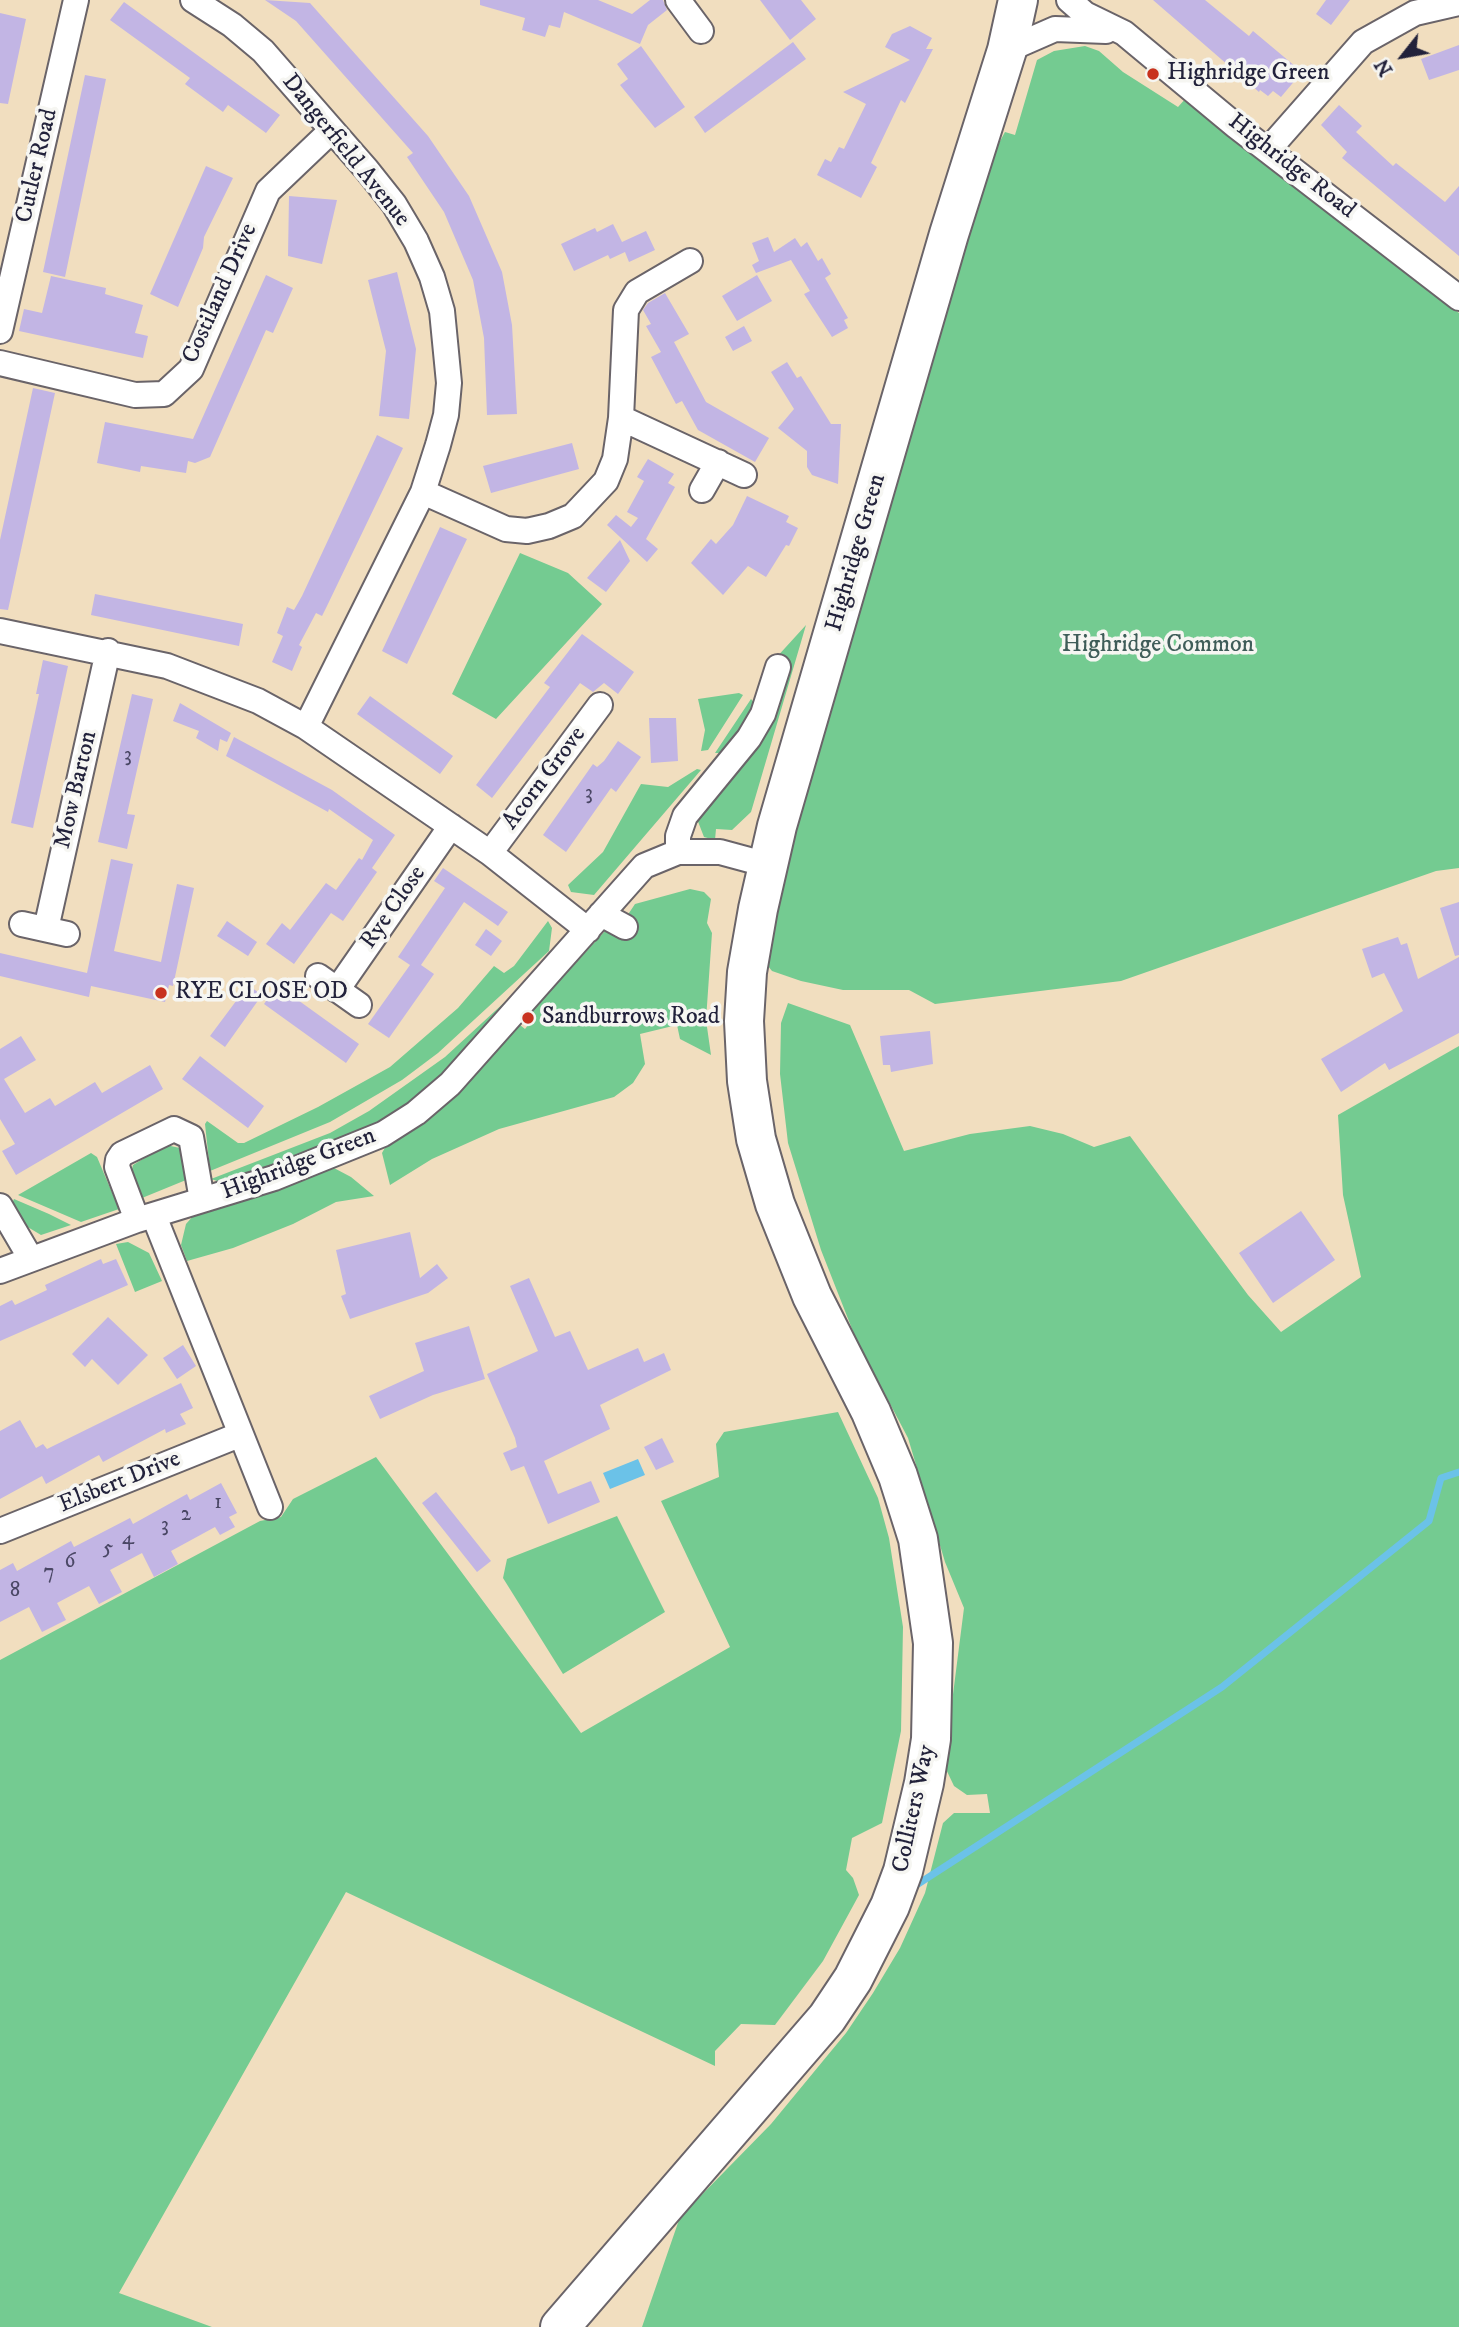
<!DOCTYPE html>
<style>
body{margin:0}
#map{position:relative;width:1459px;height:2327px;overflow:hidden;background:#f1debf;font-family:"IM FELL DW Pica",serif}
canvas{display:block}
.north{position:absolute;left:1368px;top:21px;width:70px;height:70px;-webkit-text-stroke:5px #f6f6f2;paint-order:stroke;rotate:239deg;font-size:19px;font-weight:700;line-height:28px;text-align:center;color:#22223b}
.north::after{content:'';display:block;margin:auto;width:24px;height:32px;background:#22223b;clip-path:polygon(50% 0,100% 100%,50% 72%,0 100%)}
</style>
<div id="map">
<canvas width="1459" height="2327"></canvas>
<div class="north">N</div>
</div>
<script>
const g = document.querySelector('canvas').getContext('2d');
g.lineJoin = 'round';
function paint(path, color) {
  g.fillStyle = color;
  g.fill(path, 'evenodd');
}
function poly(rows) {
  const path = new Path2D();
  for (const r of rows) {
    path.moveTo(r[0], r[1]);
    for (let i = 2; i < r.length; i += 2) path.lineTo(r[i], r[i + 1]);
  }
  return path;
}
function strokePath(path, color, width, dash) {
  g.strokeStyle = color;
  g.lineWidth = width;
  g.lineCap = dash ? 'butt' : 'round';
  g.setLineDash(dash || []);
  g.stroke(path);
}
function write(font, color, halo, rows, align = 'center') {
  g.font = font + ' "IM FELL DW Pica",serif';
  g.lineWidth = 7;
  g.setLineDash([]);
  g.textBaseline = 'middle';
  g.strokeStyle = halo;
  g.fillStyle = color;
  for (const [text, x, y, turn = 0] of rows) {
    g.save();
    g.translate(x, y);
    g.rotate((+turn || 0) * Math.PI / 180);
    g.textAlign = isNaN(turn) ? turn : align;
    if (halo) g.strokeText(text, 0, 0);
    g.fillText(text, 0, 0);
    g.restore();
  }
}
const green = poly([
 [1085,46,1099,51,1123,72,1178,107,1186,98,1459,313,1459,868,1436,871,1121,981,935,1004,909,990,843,990,801,981,772,971,763,960,779,877,981,176,1005,132,1015,135,1037,60,1054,51],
 [520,553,568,573,602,604,496,719,452,694],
 [806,625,751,812,732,830,716,829,715,840,704,837,697,819,752,747,775,659],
 [739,693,743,695,708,750,701,751,705,730,698,699],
 [751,699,757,706,724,753,715,753],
 [697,769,701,770,594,895,571,892,568,885,603,852,641,784,668,787],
 [690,889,704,892,711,899,707,923,712,933,706,1020,711,1055,680,1039,677,1025,640,1034,645,1064,633,1083,614,1097,499,1129,432,1159,390,1185,382,1153,387,1144,467,1084,520,1025,525,1029,535,1016,531,1012,605,931,625,919,635,904],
 [548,921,552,928,549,951,438,1053,402,1080,330,1122,210,1171,205,1124,207,1121,238,1143,244,1143,318,1107,390,1067,458,1008,494,966,504,973,514,966],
 [520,988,442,1078,384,1122,331,1147,223,1183,211,1179,330,1133,369,1111,445,1057],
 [788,1003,850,1025,904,1151,970,1134,1030,1126,1063,1134,1094,1147,1130,1136,1248,1295,1281,1332,1361,1277,1343,1195,1338,1115,1459,1046,1459,2327,642,2327,680,2217,771,2124,846,2033,873,1993,900,1948,925,1893,943,1823,954,1813,990,1813,987,1794,967,1795,954,1786,944,1765,964,1608,945,1562,908,1438,856,1339,821,1250,788,1143,780,1074,781,1023],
 [166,1145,180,1148,186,1180,142,1198,131,1173,133,1165],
 [91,1153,97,1157,119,1209,81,1222,18,1195],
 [334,1168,351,1177,374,1196,336,1202,293,1224,233,1248,187,1261,181,1245,186,1224,194,1215],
 [14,1199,49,1214,71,1225,41,1235,26,1226,12,1203],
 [128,1242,149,1253,162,1281,135,1292,116,1244],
 [838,1412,878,1498,889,1538,903,1627,901,1731,882,1823,852,1838,846,1870,853,1878,859,1895,823,1961,775,2025,741,2024,715,2051,715,2066,346,1892,119,2293,212,2327,0,2327,0,1660,260,1521,281,1517,293,1499,376,1457,581,1733,730,1647,661,1501,719,1477,716,1444,724,1432],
 [617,1516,665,1612,563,1674,503,1578,507,1559]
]);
const water = poly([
 [638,1459,645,1475,610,1489,603,1473]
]);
const stream = poly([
 [918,1884,1222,1687,1429,1521,1441,1478,1459,1472]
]);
const building = poly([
 [265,0,310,3,428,136,469,196,502,272,512,325,517,414,487,415,484,338,473,280,444,212,407,157,413,153,296,21],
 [480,0,598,0,632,14,650,0,663,0,667,10,648,25,640,44,564,12,560,28,549,25,545,37,522,30,525,18,480,5],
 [760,0,801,0,816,19,790,40],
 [1153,0,1205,0,1249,36,1253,31,1302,72,1281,97,1273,91,1268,96,1260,90,1259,92],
 [1326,0,1350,0,1331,25,1316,14],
 [124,2,280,115,266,133,228,105,223,112,185,84,190,78,110,20],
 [0,13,26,19,8,104,0,103],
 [910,26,932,38,926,49,933,49,905,103,901,100,871,163,877,167,861,198,817,175,825,159,831,162,839,147,844,149,866,104,843,92,910,60,885,47,892,34],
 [793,42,806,59,705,133,694,117],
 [1459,45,1459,70,1429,80,1421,59],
 [641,46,685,107,655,128,620,85,628,79,617,64],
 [85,75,106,79,65,277,43,272],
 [1339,105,1362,126,1356,132,1393,166,1396,163,1445,202,1459,186,1459,256,1342,158,1347,152,1321,125],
 [206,166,233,178,204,237,203,248,178,307,150,294],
 [289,196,337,200,322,264,288,256],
 [613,224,622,242,646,231,655,250,629,262,625,252,610,259,608,255,574,271,561,244,595,228,597,232],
 [768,237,774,252,795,238,801,247,807,242,818,261,822,258,831,274,825,278,848,318,844,320,848,328,832,337,804,294,810,291,791,260,756,273,752,265,759,261,752,243],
 [397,272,416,349,409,419,379,416,386,351,368,280],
 [266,275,293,288,273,333,266,330,210,457,195,463,188,461,186,473,141,466,140,472,97,463,105,422,193,439],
 [757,275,772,301,737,321,722,296],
 [51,276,106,288,105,294,143,305,135,333,148,336,143,358,19,331,24,309,42,313],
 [665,293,689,334,674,342,706,402,769,438,755,462,698,430,682,401,676,404,651,357,661,352,646,326,651,324,643,310,648,303],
 [744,326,752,341,733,351,725,337],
 [787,362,797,378,801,376,831,424,841,424,838,484,812,475,807,467,807,451,778,428,794,409,771,372],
 [33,388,55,393,8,610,0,609,0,540],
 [377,435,403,448,326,608,322,616,316,613,299,645,302,647,292,671,272,662,283,636,277,633,287,607,294,610,302,596],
 [572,443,579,469,491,493,483,466],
 [648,459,674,474,668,483,675,487,646,539,658,549,647,562,607,525,616,515,631,527,638,518,627,512,644,481,637,477],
 [747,496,789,516,786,522,798,528,789,546,786,545,766,577,748,566,723,595,691,563,711,539,716,544,733,525],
 [440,527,467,539,407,664,382,651],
 [620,540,630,561,606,592,587,578],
 [95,594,243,624,239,646,91,615],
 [582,634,634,672,618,694,604,683,593,692,580,683,492,798,476,785,550,687,544,683],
 [43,660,68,666,33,828,11,823,39,694,36,694],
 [132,694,153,699,127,814,135,815,127,849,98,842],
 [370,696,453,756,440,774,357,714],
 [180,703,231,733,227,742,220,739,218,751,196,738,199,731,173,721],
 [649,718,676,718,678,761,651,763],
 [234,737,332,790,395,835,372,868,377,872,343,921,331,913,294,964,266,944,282,923,290,930,326,883,336,890,359,858,362,860,373,840,329,809,328,812,226,756],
 [618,741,641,757,616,792,611,788,566,852,543,835,593,764,597,767,604,761],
 [111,859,133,864,114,951,161,962,177,884,194,888,173,986,169,985,165,1002,91,986,89,997,0,976,0,953,87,973],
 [443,868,508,912,498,926,464,902,421,965,434,974,389,1038,368,1024,410,965,398,957,445,888,434,881],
 [1459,902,1459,955,1455,956,1440,908],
 [227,921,257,942,248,956,217,936],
 [486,929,502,941,491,956,475,945],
 [1398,937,1401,945,1407,943,1418,979,1459,957,1459,1033,1389,1070,1385,1063,1341,1092,1321,1059,1403,1011,1384,973,1372,978,1362,949],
 [248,985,262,995,225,1047,210,1036],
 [277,985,359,1044,346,1063,264,1004],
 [930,1031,933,1064,891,1072,890,1065,883,1065,880,1036],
 [21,1036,36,1060,4,1079,25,1113,50,1098,55,1106,95,1082,102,1093,150,1065,163,1089,16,1175,2,1151,15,1144,0,1119,0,1049],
 [200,1056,264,1106,248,1128,182,1079],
 [1301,1211,1335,1260,1273,1303,1239,1253],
 [410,1232,420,1278,437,1264,448,1278,428,1293,350,1319,341,1296,346,1294,336,1250],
 [101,1259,103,1264,116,1259,128,1285,0,1341,0,1306,12,1300,15,1305,47,1290,45,1285],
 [529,1278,555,1337,570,1331,588,1370,638,1348,644,1362,664,1353,671,1370,600,1405,610,1429,544,1461,558,1494,591,1481,600,1502,548,1524,524,1466,511,1471,503,1453,517,1447,515,1438,487,1374,538,1351,510,1286],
 [108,1317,148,1355,118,1385,92,1359,85,1367,72,1354],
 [469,1326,485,1379,433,1395,380,1419,369,1396,424,1371,415,1343],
 [183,1345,196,1366,177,1379,163,1358],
 [181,1383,193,1408,180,1414,186,1424,166,1433,165,1429,103,1462,99,1455,46,1484,42,1476,0,1499,0,1431,20,1420,36,1448,43,1444,47,1449],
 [662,1438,674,1462,656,1470,644,1447],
 [221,1483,237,1513,229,1517,235,1527,220,1535,215,1527,171,1551,178,1564,154,1577,142,1553,110,1570,122,1592,99,1604,89,1586,57,1603,66,1620,42,1632,29,1607,0,1622,0,1570,13,1563,17,1571,71,1541,74,1547,130,1518,133,1524,187,1494,190,1500],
 [436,1492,491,1561,477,1572,422,1503]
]);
const street = poly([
 [193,0,232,25,263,51,367,170,394,204,416,241,432,277,442,311,449,383,446,415,438,445,423,492,306,727],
 [678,0,701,31],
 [1069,0,1085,14,1124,33,1236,126,1459,298],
 [1007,50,1055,29,1106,31],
 [1268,150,1363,42,1415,13,1459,3],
 [0,331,76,0],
 [0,363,135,395,164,394,191,369,268,191,332,130],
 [621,418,744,475],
 [702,490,718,462],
 [423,492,506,529,527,531,549,526,573,516,606,481,615,459,621,418,626,310,637,292,690,261],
 [0,631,167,666,258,701,306,727,490,853,588,930],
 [678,852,678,836,685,816,749,738,763,714,778,667],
 [490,853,600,705],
 [601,914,625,927],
 [22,924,67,934],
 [46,929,108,651],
 [318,976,359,1005],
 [337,990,451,826],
 [0,1206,31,1259],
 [154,1216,270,1507],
 [137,1220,117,1167,118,1160,122,1154,174,1129,191,1137,202,1200],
 [0,1271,137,1220,274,1178,383,1134,416,1113,450,1084,644,866,678,852,720,852,768,865],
 [0,1531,239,1435]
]);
const highway = poly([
 [560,2327,827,2018,853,1979,890,1906,903,1871,924,1783,931,1739,933,1643,918,1539,898,1476,871,1412,812,1296,775,1204,756,1139,747,1081,744,1021,747,972,758,909,777,826,949,234,1007,50,1018,0]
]);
const markers = [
 [1153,74,7,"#c8321e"],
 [161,993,7,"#c8321e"],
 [528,1018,7,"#c8321e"]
];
const numberNames = [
 ["3",128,757],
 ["3",589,795],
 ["1",218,1504],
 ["2",186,1516],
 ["3",165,1527],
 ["4",128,1540],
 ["5",108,1550],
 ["6",70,1563],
 ["7",49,1574],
 ["8",15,1592]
];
const poiNames = [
 ["Highridge Green",1167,74],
 ["RYE CLOSE OD",175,993],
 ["Sandburrows Road",542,1018]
];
const streetNames = [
 ["Dangerfield Avenue",345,151,51],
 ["Cutler Road",38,166,-77],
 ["Highridge Road",1291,167,38],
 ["Costiland Drive",221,294,-66],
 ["Highridge Green",857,553,-74],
 ["Acorn Grove",545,779,-53],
 ["Mow Barton",77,790,-77],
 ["Rye Close",394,908,-55],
 ["Highridge Green",299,1165,-21],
 ["Elsbert Drive",120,1483,-22],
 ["Colliters Way",915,1809,-78]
];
const parkNames = [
 ["Highridge Common",1158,646]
];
paint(green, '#74cb91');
paint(water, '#6bc2e8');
strokePath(stream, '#6bc2e8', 7);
paint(building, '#c2b5e4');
strokePath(street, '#6a6469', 28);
strokePath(highway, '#6a6469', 42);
strokePath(street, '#fff', 24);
strokePath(highway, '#fff', 38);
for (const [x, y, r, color] of markers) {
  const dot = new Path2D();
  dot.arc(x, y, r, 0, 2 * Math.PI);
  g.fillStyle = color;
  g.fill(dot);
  strokePath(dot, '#f6f6f2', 2.5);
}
write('21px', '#4a4765', null, numberNames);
write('24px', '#22223b', '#f6f6f2', poiNames, 'left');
write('24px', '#22223b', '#f6f6f2', streetNames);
write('24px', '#3f5d59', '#f6f6f2', parkNames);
</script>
